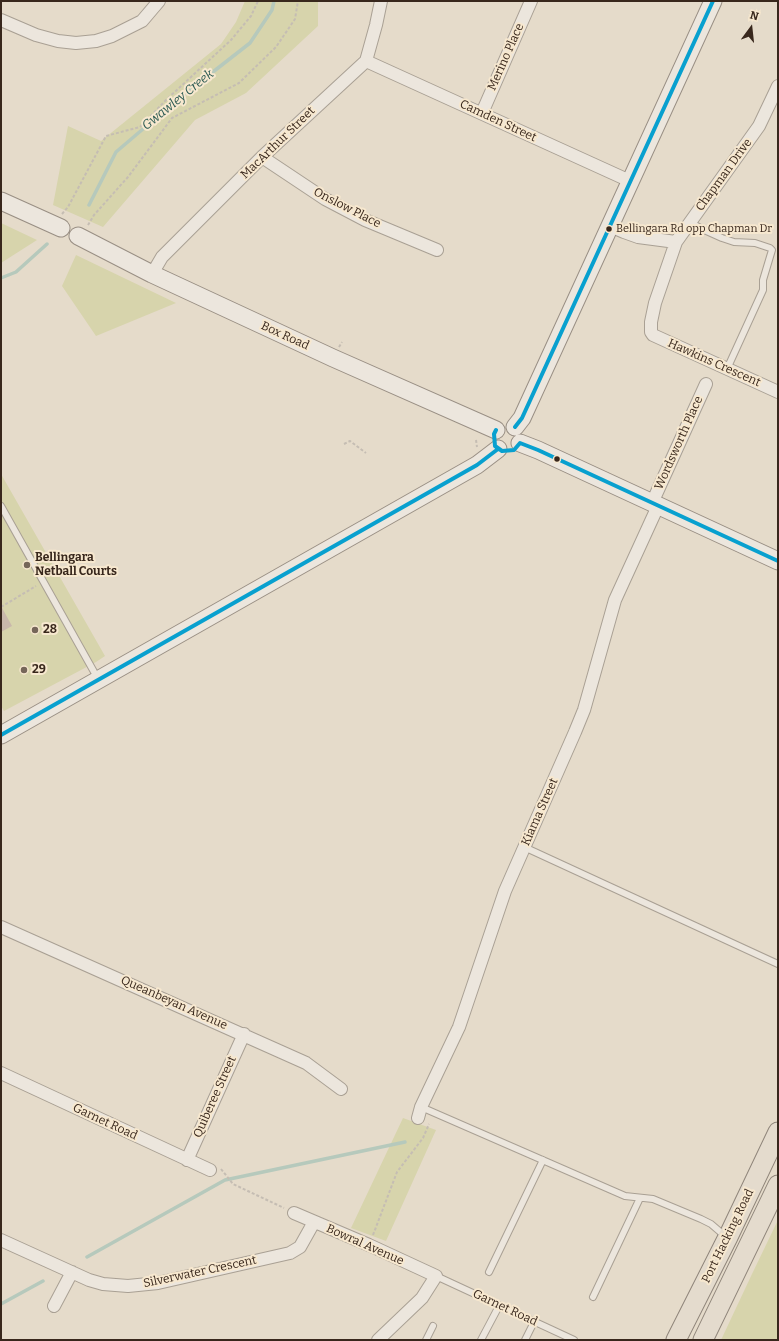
<!DOCTYPE html>
<style>
body{margin:0}
#map{position:relative;width:779px;height:1341px;overflow:hidden;background:#e5dbca;font-family:Bitter,serif}
canvas{display:block}
.frame{position:absolute;inset:0;border:2px solid #38271c;pointer-events:none}
.north{position:absolute;left:731px;top:8px;width:40px;height:40px;-webkit-text-stroke:3px #f7e8cf;paint-order:stroke;rotate:15deg;font-size:11px;font-weight:700;line-height:16px;text-align:center;color:#38271c}
.north::after{content:'';display:block;margin:auto;width:14px;height:18px;background:#38271c;clip-path:polygon(50% 0,100% 100%,50% 72%,0 100%)}
</style>
<div id="map">
<canvas width="779" height="1341"></canvas>
<div class="frame"></div>
<div class="north">N</div>
</div>
<script>
const g = document.querySelector('canvas').getContext('2d');
g.lineJoin = 'round';
function paint(path, color) {
  g.fillStyle = color;
  g.fill(path, 'evenodd');
}
function poly(rows) {
  const path = new Path2D();
  for (const r of rows) {
    path.moveTo(r[0], r[1]);
    for (let i = 2; i < r.length; i += 2) path.lineTo(r[i], r[i + 1]);
  }
  return path;
}
function strokePath(path, color, width, dash) {
  g.strokeStyle = color;
  g.lineWidth = width;
  g.lineCap = dash ? 'butt' : 'round';
  g.setLineDash(dash || []);
  g.stroke(path);
}
function write(font, color, halo, rows, align = 'center') {
  g.font = font + ' Bitter,serif';
  g.lineWidth = 4;
  g.setLineDash([]);
  g.textBaseline = 'middle';
  g.strokeStyle = halo;
  g.fillStyle = color;
  for (const [text, x, y, turn = 0] of rows) {
    g.save();
    g.translate(x, y);
    g.rotate((+turn || 0) * Math.PI / 180);
    g.textAlign = isNaN(turn) ? turn : align;
    if (halo) g.strokeText(text, 0, 0);
    g.fillText(text, 0, 0);
    g.restore();
  }
}
const green = poly([
 [245,1,318,1,318,26,246,93,195,120,103,227,53,205,68,126,101,141,221,44,236,22],
 [1,223,37,240,1,263],
 [76,255,176,303,96,336,62,286],
 [1,474,105,656,96,662,4,711,1,706],
 [403,1118,436,1130,386,1241,351,1228],
 [778,1220,778,1340,721,1340,752,1274]
]);
const stream = poly([
 [89,205,116,152,177,100,250,43,272,10,274,1],
 [1,278,16,272,47,244],
 [87,1257,225,1180,405,1142],
 [1,1304,43,1281]
]);
const building = poly([
 [1,606,12,626,1,632]
]);
const path = poly([
 [62,214,68,207,106,136,140,127,166,100,231,40,251,16,258,1],
 [88,225,94,215,128,177,172,118,239,83,276,47,295,19,298,1],
 [339,347,342,342],
 [476,440,477,447],
 [344,444,350,441,366,453],
 [1,607,36,586],
 [221,1169,233,1184,284,1208],
 [373,1235,397,1172,423,1138,429,1124]
]);
const lane = poly([
 [690,222,702,229,722,238,734,242,755,243,770,248,772,250,763,280,763,290,727,369],
 [1,506,98,679],
 [524,847,778,964],
 [421,1107,625,1196,653,1199,701,1219,711,1224,725,1236],
 [489,1272,543,1160],
 [436,1276,574,1340],
 [593,1297,640,1198],
 [426,1340,433,1326],
 [481,1340,499,1306],
 [525,1340,534,1322]
]);
const street = poly([
 [1,20,36,35,58,41,76,43,96,41,112,36,142,21,159,1],
 [366,61,630,181],
 [778,86,759,126,676,242,655,303,651,322,651,332,653,335,778,392],
 [482,113,531,1],
 [262,157,325,199,365,220,437,250],
 [610,226,624,232,638,237,676,242],
 [152,274,162,257,262,157,366,61,376,25,381,1],
 [652,503,706,384],
 [1,927,306,1063,341,1089],
 [1,1073,210,1170],
 [418,1118,421,1107,459,1027,505,891,575,732,584,710,615,600,658,506],
 [187,1160,244,1034],
 [294,1213,369,1245,436,1276,422,1298,378,1340],
 [1,1240,89,1280,103,1284,128,1286,158,1283,290,1253,300,1247,314,1222],
 [54,1306,72,1272]
]);
const secondary = poly([
 [1,201,61,228],
 [78,236,152,274,333,358,496,430],
 [515,427,522,418,533,394,713,1],
 [520,443,538,450,778,561],
 [1,735,477,465,498,449]
]);
const primary = poly([
 [676,1340,728,1237,778,1132],
 [703,1340,778,1185]
]);
const bus1 = poly([
 [515,427,522,418,713,1],
 [496,430,494,434,495,446,502,451,514,450,520,443,538,450,778,561],
 [1,735,477,465,498,449]
]);
const markers = [
 [609,229,3.5,"#38271c"],
 [557,459,3.5,"#38271c"],
 [27,565,4,"#756659"],
 [35,630,4,"#756659"],
 [24,670,4,"#756659"]
];
const busNames = [
 ["Bellingara Rd opp Chapman Dr",616,229]
];
const streetNames = [
 ["Merino Place",506,57,-66],
 ["Camden Street",498,121,25],
 ["MacArthur Street",278,143,-44],
 ["Chapman Drive",724,175,-54],
 ["Onslow Place",347,208,27],
 ["Box Road",285,336,25],
 ["Hawkins Crescent",714,363,24],
 ["Wordsworth Place",679,443,-66],
 ["Kiama Street",540,812,-66],
 ["Queanbeyan Avenue",174,1003,24],
 ["Quiberee Street",215,1097,-66],
 ["Garnet Road",105,1122,25],
 ["Port Hacking Road",728,1236,-64],
 ["Bowral Avenue",365,1245,24],
 ["Silverwater Crescent",200,1272,-12],
 ["Garnet Road",505,1308,25]
];
const poiNames = [
 ["Bellingara",35,558],
 ["Netball Courts",35,572],
 ["28",43,630],
 ["29",32,670]
];
const waterNames = [
 ["Gwawley Creek",178,100,-39]
];
paint(green, '#d7d4ac');
strokePath(stream, '#b6c9bc', 3.5);
paint(building, '#c9b8ab');
strokePath(lane, '#a9a094', 8);
strokePath(street, '#a9a094', 14);
strokePath(secondary, '#998f84', 19);
strokePath(primary, '#8f857a', 21);
strokePath(path, '#c5bdb3', 2, [3, 2]);
strokePath(lane, '#ece6dd', 6);
strokePath(street, '#ece6dd', 12);
strokePath(secondary, '#ece6dd', 17);
strokePath(primary, '#e4dbcd', 19);
strokePath(bus1, '#08a0cf', 4);
for (const [x, y, r, color] of markers) {
  const dot = new Path2D();
  dot.arc(x, y, r, 0, 2 * Math.PI);
  g.fillStyle = color;
  g.fill(dot);
  strokePath(dot, '#f7e8cf', 1.5);
}
write('11px', '#38271c', '#f7e8cf', busNames, 'left');
write('12px', '#38271c', '#f7e8cf', streetNames);
write('bold 12px', '#38271c', '#f7e8cf', poiNames, 'left');
write('italic 13px', '#2a5952', '#f7e8cf', waterNames);
</script>
